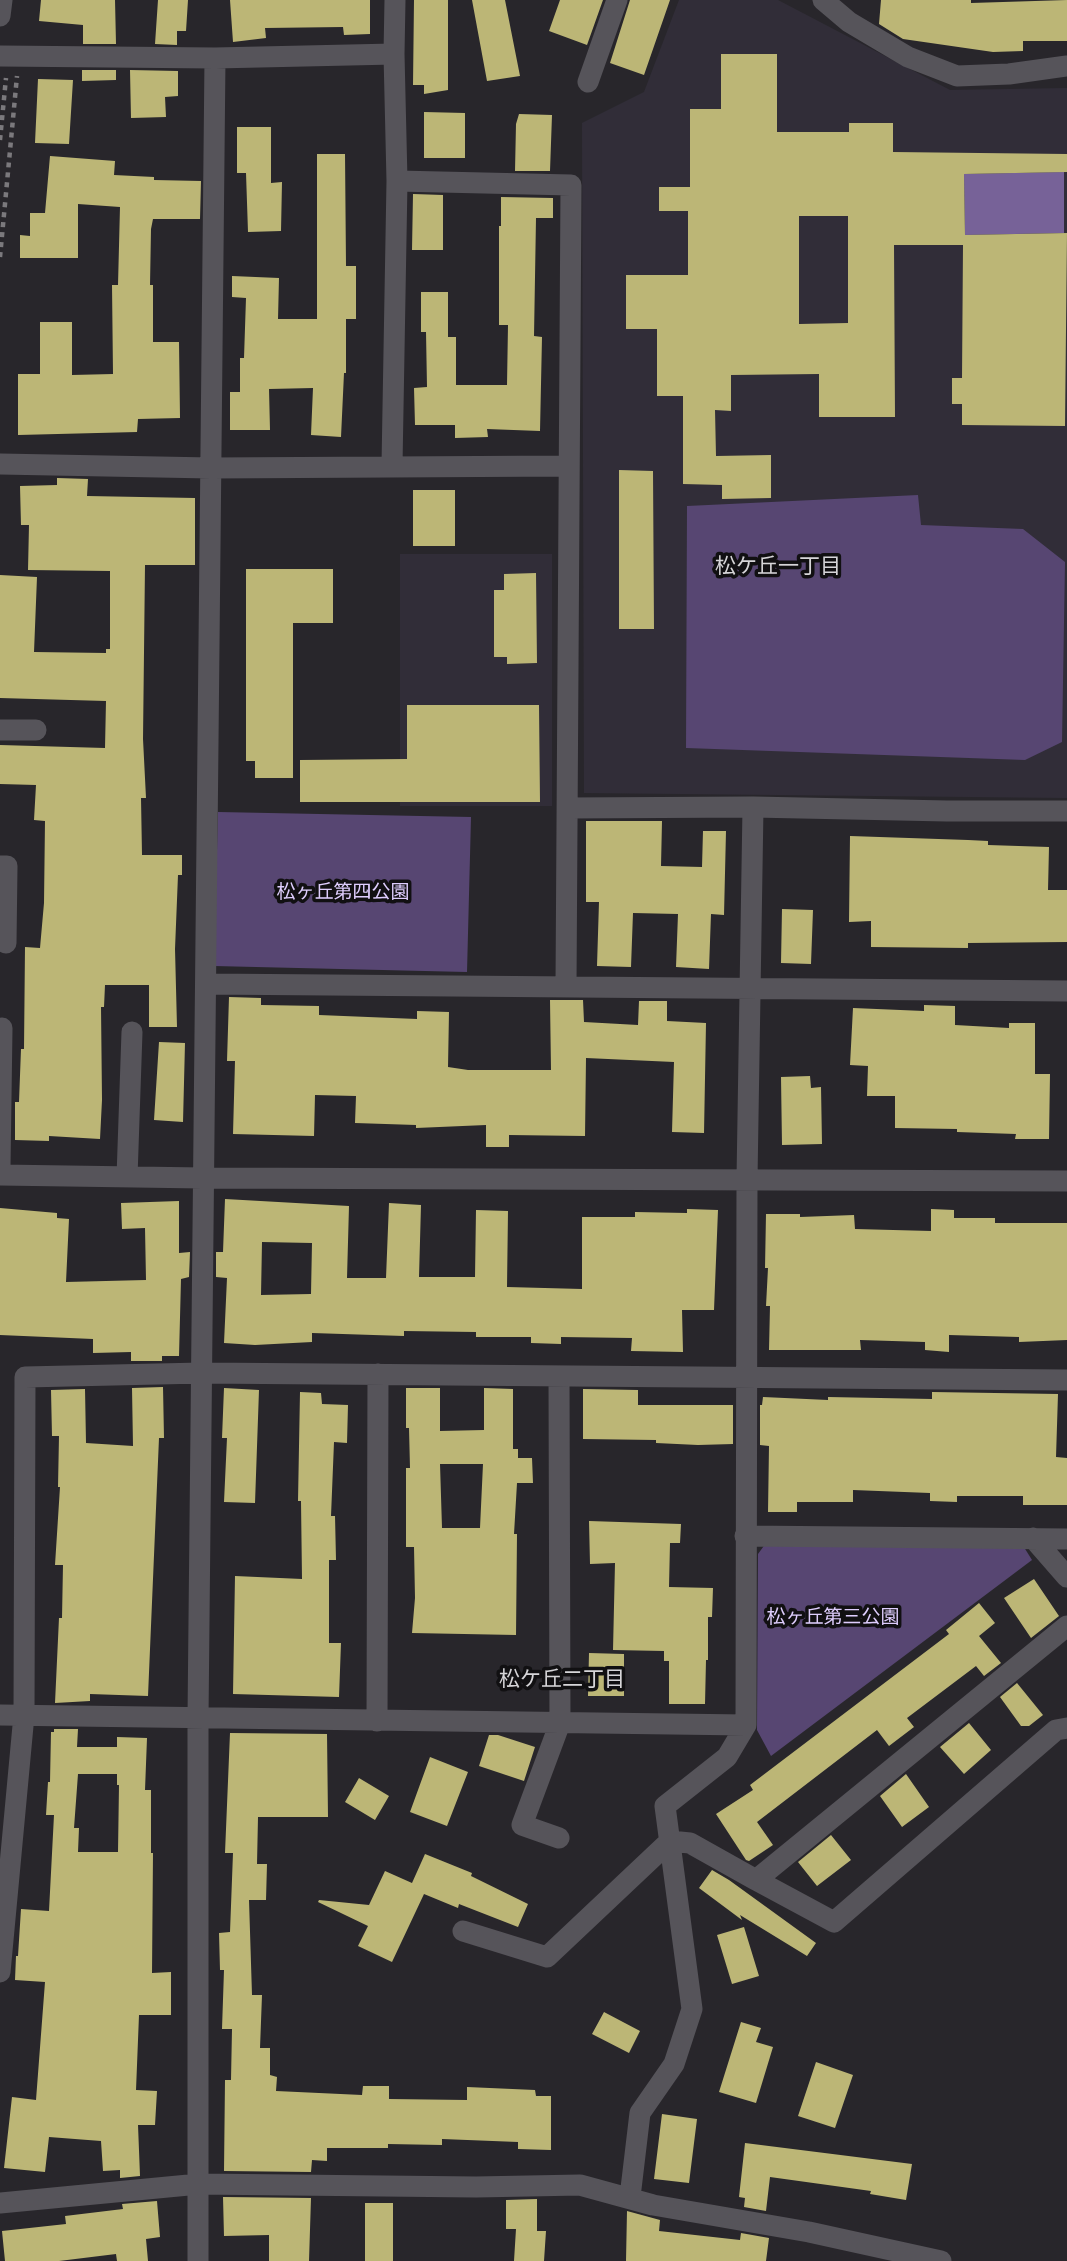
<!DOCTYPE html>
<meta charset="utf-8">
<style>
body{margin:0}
canvas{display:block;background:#28262b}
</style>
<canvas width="1067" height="2261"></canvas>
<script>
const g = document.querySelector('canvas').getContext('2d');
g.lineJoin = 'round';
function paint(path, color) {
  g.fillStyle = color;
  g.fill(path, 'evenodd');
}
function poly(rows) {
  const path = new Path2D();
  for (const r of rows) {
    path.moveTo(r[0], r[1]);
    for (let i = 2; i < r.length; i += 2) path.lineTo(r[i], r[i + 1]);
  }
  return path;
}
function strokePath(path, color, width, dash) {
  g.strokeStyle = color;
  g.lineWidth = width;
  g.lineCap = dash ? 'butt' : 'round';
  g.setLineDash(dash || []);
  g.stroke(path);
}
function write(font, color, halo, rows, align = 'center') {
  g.font = font + ' Montserrat,"Noto Sans JP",sans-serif';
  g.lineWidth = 7;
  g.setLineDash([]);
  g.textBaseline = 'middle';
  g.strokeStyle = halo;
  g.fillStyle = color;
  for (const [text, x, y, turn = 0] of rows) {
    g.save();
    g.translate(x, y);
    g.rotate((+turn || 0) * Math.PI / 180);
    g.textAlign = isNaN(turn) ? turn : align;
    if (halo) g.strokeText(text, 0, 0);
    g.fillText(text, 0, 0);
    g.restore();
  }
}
const built = poly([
 [679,0,778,0,950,90,1067,88,1067,798,584,793,582,123,644,92],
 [400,554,552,554,552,806,400,806]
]);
const green = poly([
 [918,495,921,525,1023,529,1065,562,1062,742,1025,760,686,748,687,506],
 [218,812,471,817,467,972,214,966],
 [766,1543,1022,1544,1032,1560,771,1756,757,1730,758,1554]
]);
const water = poly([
 [1064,172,1064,233,965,235,964,174]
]);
const building = poly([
 [41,0,115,0,116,44,83,44,83,25,39,21],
 [158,0,188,0,186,31,177,31,177,45,155,44],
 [230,0,370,0,370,34,344,35,343,27,265,28,266,38,233,42],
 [414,0,448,0,448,90,424,94,424,85,413,85],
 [472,0,505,0,520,76,487,81],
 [560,0,603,0,587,45,549,31],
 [630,0,670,0,644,75,610,63],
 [881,0,971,0,971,3,1067,0,1067,41,1023,41,1023,51,993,52,903,39,879,24],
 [721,54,777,54,777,132,849,132,849,123,893,123,893,152,1067,154,1067,172,964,174,965,235,1067,233,1065,426,962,425,962,404,952,404,952,378,962,378,963,245,894,245,895,417,819,417,819,374,731,375,731,411,715,410,716,456,771,455,771,498,722,499,722,485,683,484,683,396,657,396,657,329,626,329,626,275,688,275,688,211,659,211,659,187,690,187,690,109,721,109],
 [799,216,848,216,848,323,799,324],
 [82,70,116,70,116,80,82,81],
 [130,70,178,71,178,96,165,97,166,117,131,118],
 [38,79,73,80,69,144,35,143],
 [424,112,465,113,465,158,424,158],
 [519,114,552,115,550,171,515,171,516,124],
 [237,127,271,127,271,183,282,182,281,231,248,232,246,173,237,173],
 [317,154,345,154,346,266,356,266,356,319,346,319,346,373,344,373,341,437,311,435,313,388,269,389,270,430,230,430,230,392,240,392,240,358,244,358,246,298,232,297,232,276,279,278,278,319,317,319],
 [50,156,115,161,114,175,154,177,154,180,201,181,200,219,153,219,151,229,150,285,153,285,153,342,179,342,180,418,138,419,137,432,18,435,18,374,40,374,40,322,72,322,72,375,113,374,112,285,118,285,120,207,78,204,78,258,20,258,20,235,30,236,30,213,45,213],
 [413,194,443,195,443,250,412,250],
 [501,197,553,198,553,218,536,218,534,336,542,337,540,431,487,429,488,437,455,438,455,425,415,425,414,388,427,387,426,332,421,332,421,292,448,292,448,337,456,337,456,385,507,385,508,325,499,325,499,226,501,226],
 [619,470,653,471,654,629,619,629],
 [57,478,88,479,87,496,195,498,195,565,145,565,143,739,146,798,141,798,142,855,182,855,182,875,178,875,175,949,177,1027,149,1027,149,985,105,985,104,1007,101,1007,102,1100,100,1139,49,1136,49,1141,15,1140,15,1102,19,1102,21,1049,24,1049,25,947,40,948,44,903,45,821,34,820,36,785,0,784,0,745,105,748,106,701,0,698,0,575,37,577,34,652,106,653,106,649,110,649,110,571,28,570,29,525,21,525,20,486,57,485],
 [413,490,455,490,455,546,413,546],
 [246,569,333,569,333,623,293,623,293,778,255,778,255,761,246,761],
 [536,573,537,663,507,664,507,657,494,657,494,590,504,590,504,574],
 [407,705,539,705,540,802,300,802,300,760,407,759],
 [586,821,662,821,661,866,702,867,703,831,726,831,724,915,711,914,709,969,676,967,678,914,633,913,631,967,597,966,599,902,586,902],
 [850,836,968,840,988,841,988,845,1049,847,1048,890,1067,890,1067,942,968,943,968,948,871,947,871,921,849,922],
 [782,909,813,910,811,964,781,963],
 [229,997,261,998,261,1005,319,1006,319,1015,417,1019,417,1011,449,1012,448,1067,468,1070,551,1070,550,1000,583,1000,584,1022,638,1025,639,1001,667,1001,667,1021,706,1023,704,1133,672,1132,674,1062,586,1058,585,1136,509,1135,509,1147,486,1147,486,1125,416,1128,416,1125,355,1123,356,1096,315,1095,314,1136,233,1134,235,1061,227,1061],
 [924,1005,955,1006,955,1025,1009,1028,1009,1023,1035,1023,1035,1074,1050,1074,1049,1139,1015,1139,1016,1134,957,1132,957,1129,895,1128,895,1096,867,1096,868,1066,850,1065,853,1008,924,1011],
 [159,1042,185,1043,183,1122,154,1120],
 [810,1076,811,1088,821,1087,822,1144,782,1145,781,1077],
 [225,1199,349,1206,347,1278,386,1278,389,1203,421,1205,419,1277,475,1277,476,1210,508,1211,507,1287,582,1289,582,1217,635,1217,635,1212,687,1213,687,1209,718,1210,714,1310,682,1310,683,1352,631,1351,632,1338,561,1337,561,1344,531,1343,531,1337,476,1337,476,1332,404,1331,404,1336,312,1333,312,1342,255,1345,224,1343,227,1278,216,1277,216,1252,223,1252],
 [262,1242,312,1243,311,1294,261,1295],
 [179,1201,179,1253,190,1252,189,1277,181,1279,179,1356,162,1356,162,1361,131,1361,131,1352,93,1353,93,1339,0,1335,0,1208,57,1213,57,1218,69,1219,66,1282,146,1280,145,1228,122,1229,121,1203],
 [931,1209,954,1210,954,1218,995,1218,995,1223,1067,1223,1067,1340,1019,1342,1019,1337,949,1335,949,1352,925,1350,925,1342,860,1340,861,1350,769,1350,770,1306,766,1306,768,1268,765,1268,766,1214,800,1214,800,1217,854,1215,855,1229,931,1231],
 [163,1387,164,1438,159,1438,148,1696,90,1694,90,1701,55,1703,59,1618,62,1618,63,1565,55,1565,60,1487,58,1487,59,1436,52,1436,51,1390,85,1389,86,1443,133,1446,132,1388],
 [224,1388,259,1390,255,1503,224,1502,227,1438,222,1438],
 [406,1388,440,1388,440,1431,484,1430,484,1388,513,1389,513,1449,518,1449,518,1458,532,1458,533,1483,517,1483,514,1534,517,1534,516,1635,412,1633,415,1598,414,1547,406,1547,406,1468,410,1468,409,1428,406,1428],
 [440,1464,483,1464,480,1528,442,1528],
 [583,1389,638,1390,638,1405,733,1405,733,1444,698,1445,656,1443,656,1440,583,1439],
 [300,1392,321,1393,322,1404,348,1405,347,1443,334,1442,331,1516,335,1516,336,1560,329,1560,329,1643,341,1643,339,1697,233,1694,235,1576,302,1579,301,1501,298,1501],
 [932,1392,1058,1394,1056,1457,1067,1458,1067,1505,1023,1505,1023,1496,957,1496,957,1502,930,1501,930,1493,853,1490,853,1502,797,1502,797,1512,768,1512,769,1446,760,1445,760,1405,762,1405,763,1397,828,1400,828,1397,932,1399],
 [589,1521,681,1524,680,1543,670,1543,669,1587,713,1588,712,1617,708,1617,708,1660,706,1660,705,1704,669,1704,669,1661,664,1661,664,1651,613,1650,615,1563,590,1564],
 [1034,1579,1059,1616,1031,1638,1004,1598],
 [979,1603,995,1623,979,1636,1001,1663,984,1676,976,1666,907,1718,914,1727,889,1746,877,1730,757,1822,773,1845,749,1861,746,1860,716,1814,753,1790,750,1785,949,1634,946,1630],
 [589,1653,624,1654,624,1696,588,1696],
 [1017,1683,1043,1715,1029,1726,1021,1726,1000,1697],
 [969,1723,991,1750,964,1774,940,1747],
 [54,1729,78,1729,77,1747,117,1747,117,1737,147,1738,145,1790,151,1790,151,1853,153,1853,152,1973,171,1972,171,2015,139,2015,136,2090,157,2091,155,2125,138,2125,140,2176,120,2178,120,2170,103,2171,101,2141,49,2137,45,2172,4,2168,12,2097,36,2100,45,1982,15,1980,16,1956,18,1956,21,1909,49,1911,54,1815,46,1815,48,1782,50,1782,51,1732,54,1732],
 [78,1774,117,1774,117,1785,119,1785,118,1852,78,1852,79,1828,74,1828],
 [230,1733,327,1734,328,1817,258,1817,257,1864,267,1864,266,1900,249,1900,252,1995,262,1995,260,2048,270,2048,270,2075,277,2077,276,2091,362,2095,363,2086,389,2086,389,2099,467,2100,467,2087,535,2090,536,2096,551,2096,551,2150,518,2149,518,2142,442,2139,442,2145,388,2144,388,2148,327,2148,327,2161,312,2160,311,2172,224,2171,225,2080,231,2080,232,2029,222,2029,224,1970,220,1970,219,1933,230,1932,233,1853,225,1853],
 [489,1735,498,1735,535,1747,524,1781,479,1766],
 [430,1757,468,1772,447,1826,410,1812],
 [906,1774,929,1807,902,1827,880,1796],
 [359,1778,389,1796,375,1820,345,1802],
 [831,1835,851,1860,817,1886,798,1862],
 [425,1854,472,1873,471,1876,528,1904,518,1927,459,1904,458,1908,424,1894,392,1962,358,1946,368,1926,318,1902,319,1900,369,1905,385,1871,412,1883],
 [712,1870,729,1880,816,1943,807,1956,740,1915,742,1920,699,1888],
 [744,1927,759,1976,732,1984,717,1935],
 [604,2012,640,2031,629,2053,592,2034],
 [741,2022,761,2028,756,2042,773,2047,756,2103,719,2092],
 [816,2062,853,2075,835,2128,798,2116],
 [662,2114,697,2119,689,2183,654,2179],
 [745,2143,912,2164,906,2200,870,2194,871,2191,770,2177,766,2211,744,2207,745,2198,739,2197],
 [223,2197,311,2198,309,2261,269,2261,269,2235,224,2236],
 [537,2199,537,2231,546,2231,544,2261,514,2261,516,2229,506,2229,506,2200],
 [157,2201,160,2237,146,2239,148,2261,117,2261,116,2254,59,2261,5,2261,2,2231,66,2224,65,2216,123,2209,122,2204],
 [365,2203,393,2203,393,2261,365,2261],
 [627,2211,660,2220,659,2231,740,2240,741,2233,769,2238,766,2261,626,2261]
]);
const path = poly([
 [0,140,6,78],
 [0,257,17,76]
]);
const minor = poly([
 [823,0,849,22,908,57,957,76,1009,74,1067,66],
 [0,16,2,0],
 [0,56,215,58,394,54],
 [588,82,617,0],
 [397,181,571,185,566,985],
 [0,464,211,468,568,466],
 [392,465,397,181,394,54,395,0],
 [0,730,36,730],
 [568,808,753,807,947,811,1067,811],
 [0,866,7,866,6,943],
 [206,984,1067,991],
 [0,1166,2,1028],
 [0,1175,203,1178,1067,1181],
 [127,1177,132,1032],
 [745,1536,1067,1539],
 [1033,1538,1067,1577],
 [0,1715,746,1725],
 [377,1721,378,1374],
 [559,1838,522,1825,560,1723,559,1376],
 [756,1880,834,1922,1056,1730,1067,1728],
 [463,1931,547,1957,670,1841,690,1843,756,1880,1067,1626],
 [0,1972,24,1715,25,1377,202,1373,1067,1380],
 [630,2197,640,2113,674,2064,692,2009,665,1806,727,1757,746,1725,747,1179,753,807],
 [0,2203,199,2184,476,2187,580,2185,653,2205,809,2232,941,2261],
 [198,2261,198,1718,215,58]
]);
const parkNames = [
 ["松ヶ丘第四公園",343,892],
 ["松ヶ丘第三公園",833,1617]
];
const neighbourhoodNames = [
 ["松ケ丘一丁目",778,567],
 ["松ケ丘二丁目",562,1680]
];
paint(built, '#312d38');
paint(green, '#574672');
paint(water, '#776298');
paint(building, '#bcb676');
strokePath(path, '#7b797d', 4.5, [5, 5]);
strokePath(minor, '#56545a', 21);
write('19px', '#decdfd', '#111012', parkNames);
write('21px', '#d6d5d8', '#111012', neighbourhoodNames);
</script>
